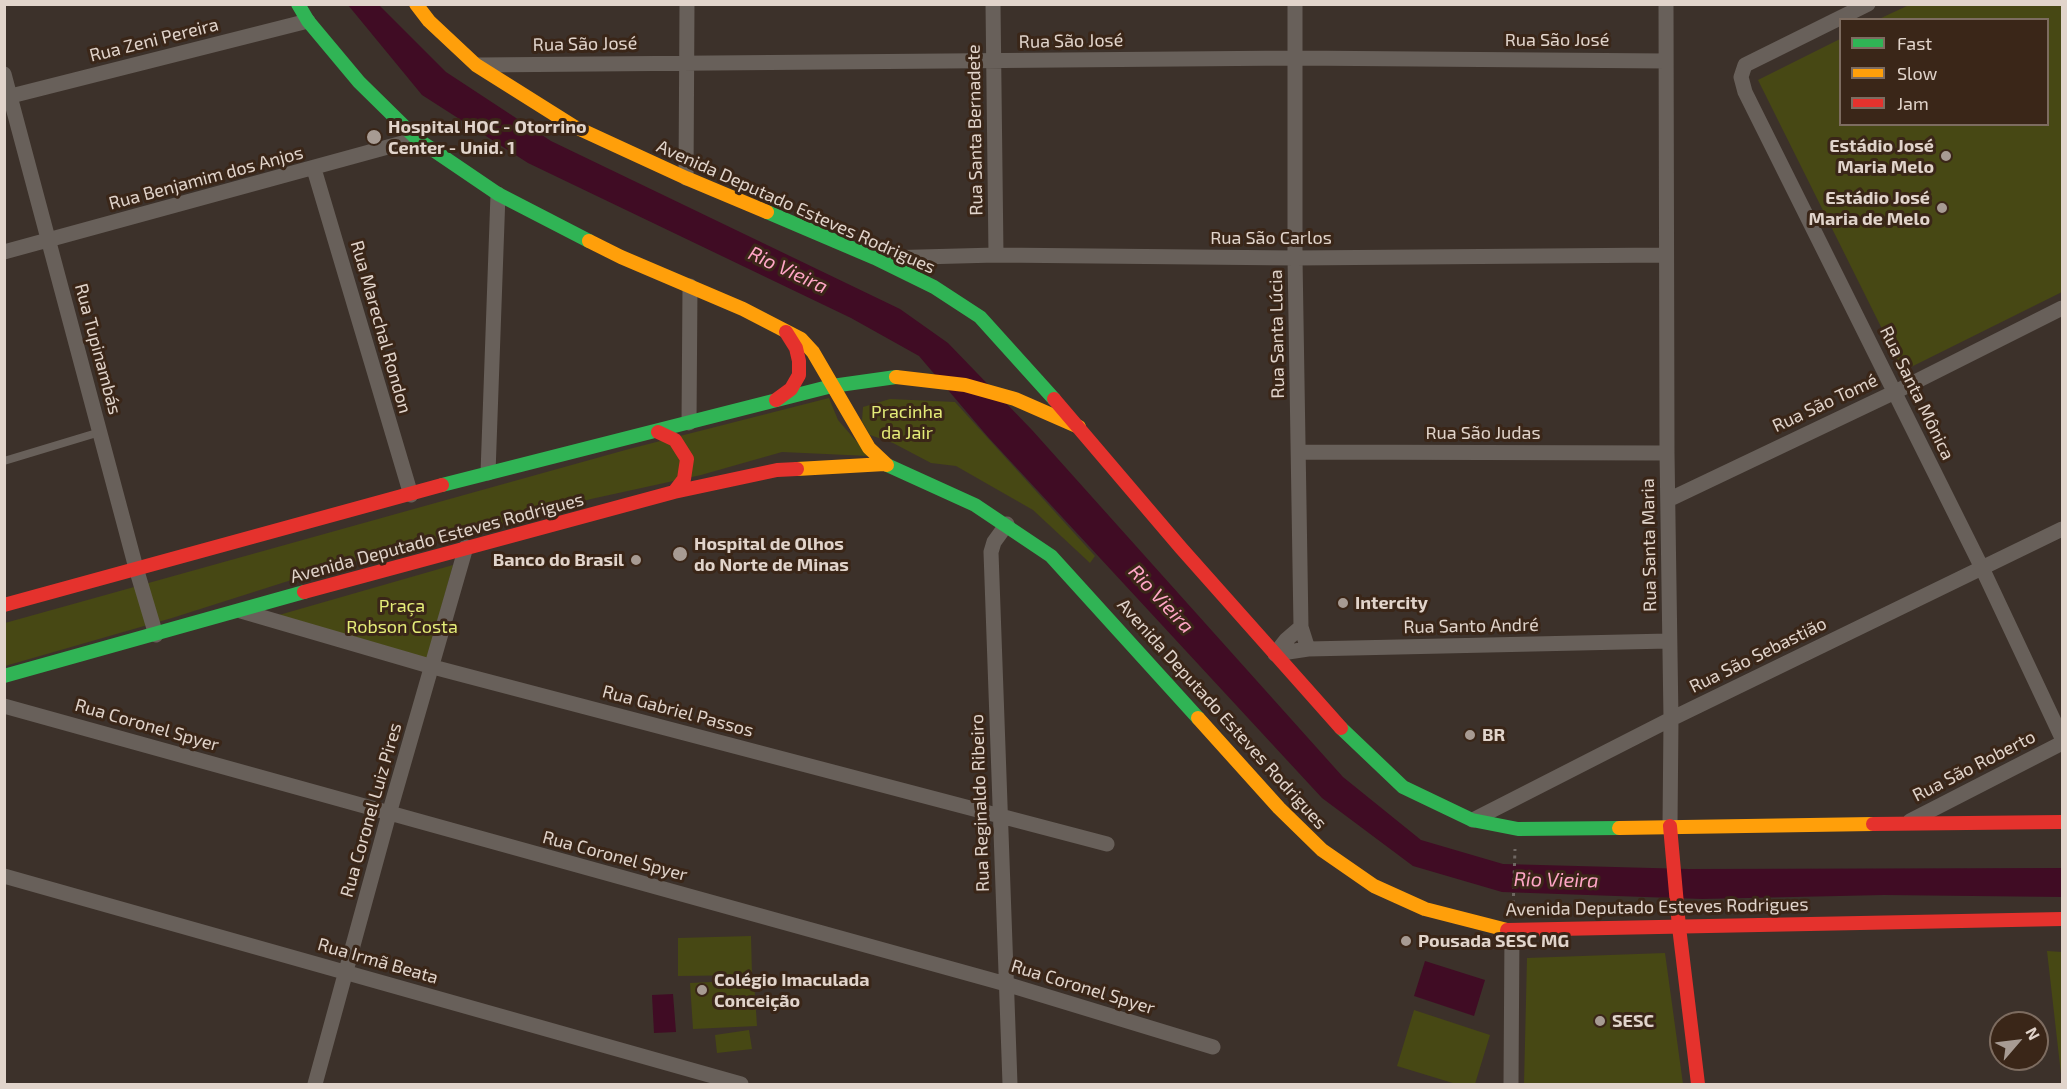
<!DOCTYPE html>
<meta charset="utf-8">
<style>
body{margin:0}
#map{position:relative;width:2067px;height:1089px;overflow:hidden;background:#3c312a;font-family:"Exo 2",sans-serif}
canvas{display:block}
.frame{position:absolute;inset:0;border:6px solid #e1d4cb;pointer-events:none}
.legend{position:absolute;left:1839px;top:18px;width:210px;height:108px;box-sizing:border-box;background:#3a2618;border:2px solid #7d6c60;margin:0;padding:8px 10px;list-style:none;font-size:18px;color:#e1d4cb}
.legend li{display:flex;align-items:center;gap:12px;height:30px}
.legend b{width:30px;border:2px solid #7d6c60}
.north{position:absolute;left:1989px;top:1011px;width:60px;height:60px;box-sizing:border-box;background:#3a2618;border:2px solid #7d6c60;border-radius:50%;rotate:62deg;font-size:16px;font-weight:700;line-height:24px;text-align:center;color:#e1d4cb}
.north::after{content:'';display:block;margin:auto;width:21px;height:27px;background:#a79b93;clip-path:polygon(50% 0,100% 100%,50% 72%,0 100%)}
</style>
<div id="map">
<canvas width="2067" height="1089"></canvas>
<div class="frame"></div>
<ul class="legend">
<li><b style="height:8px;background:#30b455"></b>Fast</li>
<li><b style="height:8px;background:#ff9f0a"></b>Slow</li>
<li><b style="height:8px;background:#e5322d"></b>Jam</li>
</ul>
<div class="north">N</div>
</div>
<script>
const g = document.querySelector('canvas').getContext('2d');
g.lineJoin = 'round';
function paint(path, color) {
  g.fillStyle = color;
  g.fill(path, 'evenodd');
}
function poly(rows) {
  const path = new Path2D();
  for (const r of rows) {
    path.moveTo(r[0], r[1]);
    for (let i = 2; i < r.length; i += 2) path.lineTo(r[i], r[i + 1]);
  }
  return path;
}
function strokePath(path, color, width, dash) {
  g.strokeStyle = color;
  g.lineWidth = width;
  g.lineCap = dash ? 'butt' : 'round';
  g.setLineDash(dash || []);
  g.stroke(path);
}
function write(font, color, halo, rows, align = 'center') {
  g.font = font + ' "Exo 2",sans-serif';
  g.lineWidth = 6;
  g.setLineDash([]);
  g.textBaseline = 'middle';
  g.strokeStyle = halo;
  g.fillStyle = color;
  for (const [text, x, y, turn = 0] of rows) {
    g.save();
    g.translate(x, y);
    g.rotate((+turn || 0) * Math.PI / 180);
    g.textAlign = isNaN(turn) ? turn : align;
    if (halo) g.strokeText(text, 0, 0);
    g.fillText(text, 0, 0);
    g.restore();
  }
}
const green = poly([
 [1909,5,2062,5,2062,292,1903,371,1758,80,1840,39,1840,124,2048,124,2048,20,1879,19],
 [829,398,838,420,869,456,782,452,701,475,591,499,484,529,326,569,172,618,5,666,5,623,629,449],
 [890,399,955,402,1095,556,1090,563,1033,510,956,466,931,463,893,443,870,435,862,421,863,407],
 [453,565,426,663,279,615],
 [751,936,752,975,678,976,678,938],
 [2047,951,2062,952,2062,1084,2062,1083],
 [1665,953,1683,1084,1524,1084,1527,958],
 [754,980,757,1026,693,1029,690,983],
 [1414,1010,1490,1035,1475,1084,1456,1084,1397,1066],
 [749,1030,752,1049,717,1053,715,1035]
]);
const water = poly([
 [348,5,379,5,446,72,551,141,900,309,948,343,1032,430,1343,777,1421,840,1503,864,1689,869,2062,868,2062,897,1884,895,1702,899,1502,892,1413,866,1322,798,988,437,919,356,851,318,528,163,422,95],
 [1425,961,1485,980,1474,1016,1414,996],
 [673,994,676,1032,654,1033,652,995]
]);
const path = poly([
 [1513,911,1515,849]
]);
const lane = poly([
 [4,461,100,432]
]);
const street = poly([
 [993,4,996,255],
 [1295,4,1295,258,1301,627,1308,649],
 [1666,4,1667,453,1671,719,1670,826],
 [1868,4,1745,65,1741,77,1745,92,1982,568,2062,738],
 [478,65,1295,58,1666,61],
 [4,74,136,568,156,635],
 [11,96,308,21],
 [314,169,411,495],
 [686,178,687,4],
 [4,252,417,139],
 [883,258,996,255,1295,258,1666,255],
 [689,423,690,286],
 [1300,452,1667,453],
 [488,473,498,194],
 [1668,500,1895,392,2062,308],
 [1007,524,994,542,991,552,1010,1084],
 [241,611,433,667,1107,844],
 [1275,654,1308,649,1669,641],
 [1275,654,1286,640,1301,627],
 [4,706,1006,984,1213,1047],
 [1473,820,1671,719,2062,529],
 [1910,821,2062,743],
 [4,876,741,1084],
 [315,1084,389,814,466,547],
 [1511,1084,1512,931]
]);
const fast = poly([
 [298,4,308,21,359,82,417,139,498,194,589,241],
 [767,212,875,258,934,287,980,317,1054,399],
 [887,465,975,505,1051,556,1198,718],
 [442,485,832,386,896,377],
 [4,676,304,592],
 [1341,728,1403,787,1472,820,1518,829,1619,828]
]);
const slow = poly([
 [416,4,429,21,476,65,573,126,686,178,767,212],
 [589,241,621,257,743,309,801,339,813,352,869,448,887,465],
 [896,377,965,385,1015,399,1079,427],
 [797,469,885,464],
 [1198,718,1279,808,1322,850,1374,886,1425,909,1507,930],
 [1619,828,1873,824]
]);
const jam = poly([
 [1054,399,1181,548,1341,728],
 [776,400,791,389,799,375,799,361,796,348,786,332],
 [658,432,675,440,687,459,684,479,674,492],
 [304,592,674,492,777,470,797,469],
 [4,605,442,485],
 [1873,824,2062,822],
 [1670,826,1679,927,1698,1084],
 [1507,930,2062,919]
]);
const markers = [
 [374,137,8,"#a79b93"],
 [1946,156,6,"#a79b93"],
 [1942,208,6,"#a79b93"],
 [680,554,8,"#a79b93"],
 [636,560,6,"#a79b93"],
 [1343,603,6,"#a79b93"],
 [1470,735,6,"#a79b93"],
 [1406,941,6,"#a79b93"],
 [702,990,6,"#a79b93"],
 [1600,1021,6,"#a79b93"]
];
const streetNames = [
 ["Rua Zeni Pereira",154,40,-14],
 ["Rua São José",1557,40],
 ["Rua São José",1071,41,-1],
 ["Rua São José",585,44,-1],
 ["Rua Santa Bernadete",975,130,-91],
 ["Rua Benjamim dos Anjos",206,178,-15],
 ["Avenida Deputado Esteves Rodrigues",796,207,24],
 ["Rua São Carlos",1271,238],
 ["Rua Marechal Rondon",381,327,74],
 ["Rua Santa Lúcia",1277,334,-91],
 ["Rua Tupinambás",98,349,75],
 ["Rua Santa Mônica",1917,393,64],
 ["Rua São Tomé",1825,403,-25],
 ["Rua São Judas",1483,433],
 ["Avenida Deputado Esteves Rodrigues",437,538,-15],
 ["Rua Santa Maria",1649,545,-91],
 ["Rua Santo André",1471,626,-1],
 ["Rua São Sebastião",1758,655,-26],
 ["Rua Gabriel Passos",678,711,15],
 ["Avenida Deputado Esteves Rodrigues",1222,714,48],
 ["Rua Coronel Spyer",147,725,16],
 ["Rua São Roberto",1974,766,-27],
 ["Rua Reginaldo Ribeiro",980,803,-92],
 ["Rua Coronel Luiz Pires",371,810,-74],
 ["Rua Coronel Spyer",615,856,15],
 ["Avenida Deputado Esteves Rodrigues",1657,907,-1],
 ["Rua Irmã Beata",378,961,16],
 ["Rua Coronel Spyer",1083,987,17]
];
const poiNames = [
 ["Hospital HOC - Otorrino",388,127],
 ["Center - Unid. 1",388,148],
 ["Estádio José",1934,146,"right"],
 ["Maria Melo",1934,167,"right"],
 ["Estádio José",1930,198,"right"],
 ["Maria de Melo",1930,219,"right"],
 ["Hospital de Olhos",694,544],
 ["do Norte de Minas",694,565],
 ["Banco do Brasil",624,560,"right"],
 ["Intercity",1355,603],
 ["BR",1482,735],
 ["Pousada SESC MG",1418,941],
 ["Colégio Imaculada",714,980],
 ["Conceição",714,1001],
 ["SESC",1612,1021]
];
const parkNames = [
 ["Pracinha",907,412],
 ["da Jair",907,433],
 ["Praça",402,606],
 ["Robson Costa",402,627]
];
const waterNames = [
 ["Rio Vieira",788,270,25],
 ["Rio Vieira",1161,599,47],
 ["Rio Vieira",1556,880,1]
];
paint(green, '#474814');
paint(water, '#400c24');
strokePath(path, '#6f6762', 3, [3, 4.5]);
strokePath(lane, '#68605a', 8);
strokePath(street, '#68605a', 15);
strokePath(fast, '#30b455', 14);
strokePath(slow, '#ff9f0a', 14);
strokePath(jam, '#e5322d', 14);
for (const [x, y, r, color] of markers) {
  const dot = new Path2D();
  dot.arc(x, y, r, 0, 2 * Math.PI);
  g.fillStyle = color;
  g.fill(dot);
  strokePath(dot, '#3a2618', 2);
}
write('18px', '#e1d4cb', '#3a2618', streetNames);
write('bold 18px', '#e1d4cb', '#3a2618', poiNames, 'left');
write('18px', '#e4ec78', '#3a2618', parkNames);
write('italic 20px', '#ffa6c6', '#3a2618', waterNames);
</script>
